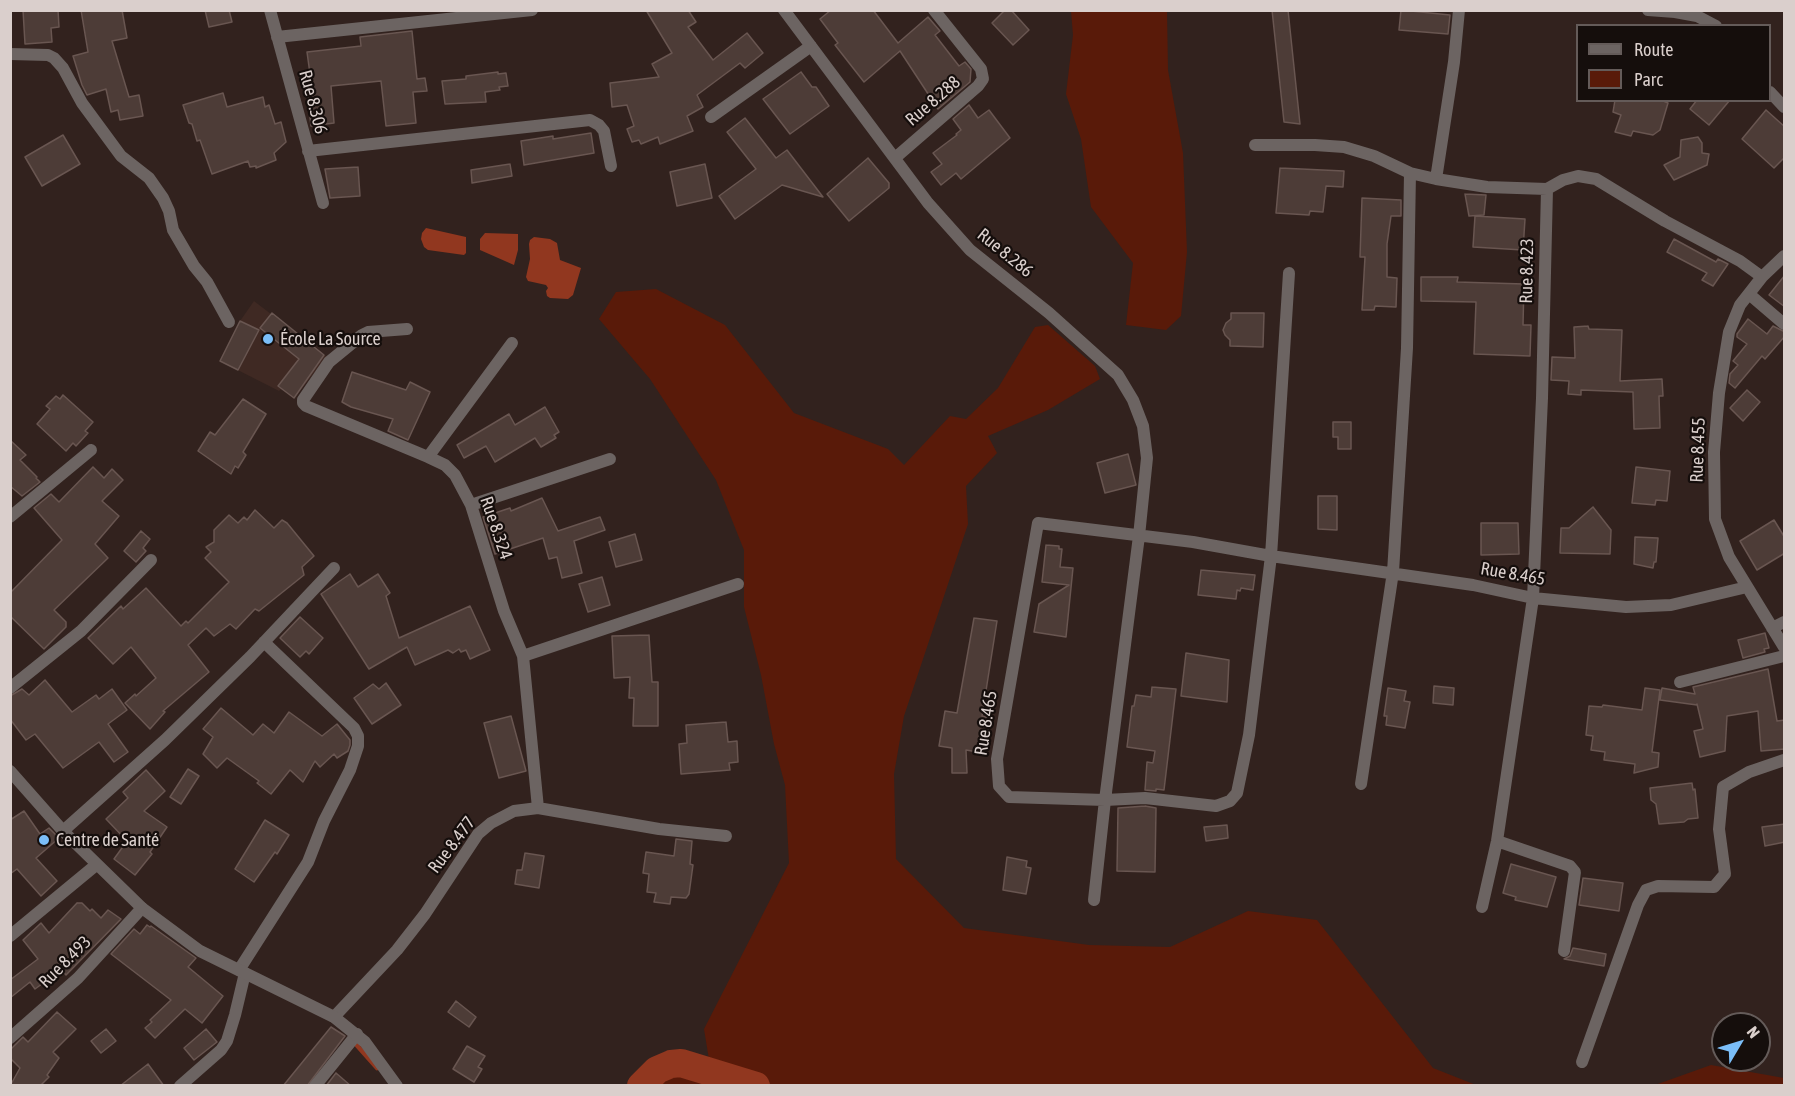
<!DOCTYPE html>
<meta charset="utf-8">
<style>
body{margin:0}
#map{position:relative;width:1795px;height:1096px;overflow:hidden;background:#32221e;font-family:"Asap Condensed",sans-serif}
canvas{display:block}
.frame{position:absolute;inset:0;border:12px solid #dacfcc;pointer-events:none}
.legend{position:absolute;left:1576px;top:24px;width:195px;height:78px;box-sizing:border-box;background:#150e0c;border:2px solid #645b59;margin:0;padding:8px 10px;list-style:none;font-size:18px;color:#dacfcc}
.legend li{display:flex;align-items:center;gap:12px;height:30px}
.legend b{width:30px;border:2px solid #645b59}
.north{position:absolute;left:1711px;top:1012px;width:60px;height:60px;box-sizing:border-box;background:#150e0c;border:2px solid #645b59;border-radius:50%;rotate:52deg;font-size:16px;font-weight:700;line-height:24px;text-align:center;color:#dacfcc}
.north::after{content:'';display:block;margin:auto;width:21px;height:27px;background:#7bbef8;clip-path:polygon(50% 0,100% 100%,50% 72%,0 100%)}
</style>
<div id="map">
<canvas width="1795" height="1096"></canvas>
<div class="frame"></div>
<ul class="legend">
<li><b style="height:8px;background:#6c6462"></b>Route</li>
<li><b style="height:16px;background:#591a09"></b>Parc</li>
</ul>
<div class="north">N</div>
</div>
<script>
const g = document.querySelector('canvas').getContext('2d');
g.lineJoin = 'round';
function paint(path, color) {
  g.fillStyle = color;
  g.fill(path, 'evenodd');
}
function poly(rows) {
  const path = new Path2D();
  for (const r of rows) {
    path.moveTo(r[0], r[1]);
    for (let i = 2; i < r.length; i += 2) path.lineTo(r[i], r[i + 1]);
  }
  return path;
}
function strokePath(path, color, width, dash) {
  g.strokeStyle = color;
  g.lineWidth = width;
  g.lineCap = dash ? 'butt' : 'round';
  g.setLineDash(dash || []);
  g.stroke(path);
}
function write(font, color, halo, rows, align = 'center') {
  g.font = font + ' "Asap Condensed",sans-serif';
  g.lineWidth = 4.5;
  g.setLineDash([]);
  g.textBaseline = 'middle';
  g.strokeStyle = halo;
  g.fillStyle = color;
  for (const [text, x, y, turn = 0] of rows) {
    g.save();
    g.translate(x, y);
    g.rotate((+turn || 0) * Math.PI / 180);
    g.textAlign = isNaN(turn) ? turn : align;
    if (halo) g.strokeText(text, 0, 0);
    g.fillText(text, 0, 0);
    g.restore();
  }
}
const built = poly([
 [254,301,327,357,294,398,281,389,279,391,220,361,240,321]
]);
const green = poly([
 [1071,11,1167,11,1168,70,1183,153,1187,252,1181,316,1166,330,1126,325,1133,263,1091,207,1081,139,1066,94,1073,35],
 [656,289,725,325,794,413,888,449,904,465,950,416,966,419,998,388,1035,327,1048,325,1095,366,1100,379,1048,410,988,436,997,453,966,486,968,524,904,716,894,774,896,859,964,928,1089,945,1170,947,1248,911,1317,920,1433,1068,1476,1085,641,1085,657,1070,671,1064,681,1063,711,1072,704,1029,789,863,785,785,774,744,761,675,744,607,744,550,716,480,650,379,599,319,616,292],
 [1711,1065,1784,1078,1784,1085,1655,1085]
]);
const water = poly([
 [426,228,466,237,466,253,464,255,428,250,424,247,421,239,422,233],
 [485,233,518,234,518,250,514,265,480,250,480,239],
 [534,237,550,239,557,243,560,260,581,268,573,295,568,299,550,298,547,296,546,291,548,288,546,285,528,281,526,277,530,259,529,244,530,240]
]);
const stream = poly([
 [353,1041,377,1068]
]);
const river = poly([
 [641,1086,657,1070,671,1064,681,1063,756,1086]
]);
const building = poly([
 [23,10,58,10,59,27,51,28,52,42,25,44,23,10],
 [81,10,122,10,127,38,112,41,129,97,139,95,143,116,120,120,118,110,111,112,106,89,87,95,82,85,73,56,88,52,81,10],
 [205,10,229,10,232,22,209,27,205,10],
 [646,10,688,10,696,22,688,27,713,60,747,33,763,53,745,68,740,63,697,95,703,107,687,116,693,131,660,144,658,137,641,144,639,140,632,142,627,129,634,126,627,105,612,107,610,83,659,77,652,64,672,53,646,10],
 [831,10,873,10,898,43,928,17,940,31,935,35,959,66,965,62,971,69,970,82,938,109,900,51,864,82,835,45,838,43,820,19,831,10],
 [1005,10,1011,10,1029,30,1013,45,992,23,1005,10],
 [1272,10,1288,10,1300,124,1284,122,1272,10],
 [1401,10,1450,15,1448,34,1399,30,1401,10],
 [412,31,417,79,425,78,427,91,413,92,416,123,386,126,381,81,331,86,334,123,311,126,305,74,310,74,307,52,361,46,360,37,412,31],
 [498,72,498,74,506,73,508,86,499,87,500,90,485,92,486,102,445,104,442,81,466,79,466,76,498,72],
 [801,72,812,87,816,87,829,106,790,134,763,99,801,72],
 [223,93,227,107,263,97,265,107,269,105,275,124,281,122,286,142,274,153,276,160,256,168,256,166,250,167,248,161,212,174,200,140,197,141,192,124,189,123,183,105,223,93],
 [1615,100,1661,100,1668,103,1660,130,1653,135,1633,131,1631,136,1615,132,1621,115,1613,112,1615,100],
 [1697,100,1730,100,1709,125,1690,109,1697,100],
 [969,105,978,118,989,110,1010,138,961,179,956,173,941,185,931,172,942,164,933,153,957,135,956,134,961,130,953,119,969,105],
 [1766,110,1785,127,1785,157,1774,168,1742,139,1766,110],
 [745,118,776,158,787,150,823,197,782,185,735,219,719,196,756,169,727,132,745,118],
 [591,133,594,153,524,165,521,141,553,136,553,139,591,133],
 [63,135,80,164,42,186,25,157,63,135],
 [1698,137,1702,143,1702,153,1709,154,1707,165,1674,180,1664,165,1680,157,1681,140,1698,137],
 [868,158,889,183,889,188,849,221,827,194,868,158],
 [510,164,512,176,472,183,471,170,510,164],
 [705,164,712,198,677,206,670,172,705,164],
 [358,167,360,196,330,198,325,169,358,167],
 [1280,168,1344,171,1343,187,1326,186,1323,212,1310,211,1309,215,1276,213,1280,168],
 [1465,194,1486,195,1484,215,1469,216,1465,194],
 [1362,198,1401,200,1401,216,1391,216,1387,244,1387,277,1397,278,1396,307,1375,306,1374,310,1362,310,1365,257,1360,257,1362,198],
 [1475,216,1525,219,1523,250,1473,247,1475,216],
 [1674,239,1716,262,1718,259,1728,264,1713,286,1702,280,1707,273,1667,252,1674,239],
 [1785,275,1785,307,1769,295,1785,275],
 [1421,277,1458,277,1457,282,1524,284,1523,325,1531,325,1530,356,1474,354,1476,302,1421,301,1421,277],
 [272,313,324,355,294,398,278,386,299,359,260,328,272,313],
 [1231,313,1264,313,1263,347,1230,346,1230,340,1225,335,1223,330,1226,323,1231,319,1231,313],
 [1748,319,1767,334,1773,326,1785,332,1785,336,1765,359,1762,356,1735,388,1729,383,1730,374,1738,365,1733,361,1747,344,1737,337,1737,334,1748,319],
 [240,321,259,330,238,370,220,361,240,321],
 [1588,326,1589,329,1622,330,1620,381,1662,379,1663,396,1659,396,1660,428,1634,429,1633,392,1581,390,1581,395,1568,394,1569,381,1551,380,1552,357,1575,358,1574,327,1588,326],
 [352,372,406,390,410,382,430,392,408,440,388,431,393,419,351,407,342,402,352,372],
 [1747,390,1760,402,1743,421,1730,408,1747,390],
 [63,395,93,422,85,431,88,433,76,446,73,443,66,451,37,424,50,409,46,406,56,396,60,399,63,395],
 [243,399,266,414,243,452,246,455,238,468,235,466,231,474,198,451,210,432,215,435,243,399],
 [545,407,559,432,554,435,556,438,541,447,535,438,495,462,486,446,464,458,457,445,509,414,515,425,545,407],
 [1333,422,1351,422,1351,449,1338,449,1338,437,1333,437,1333,422],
 [10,440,26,455,20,460,37,477,36,478,40,482,22,496,10,486,10,440],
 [1128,454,1136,485,1105,493,1097,463,1128,454],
 [93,467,104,478,112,469,123,480,102,501,119,516,95,544,108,558,54,610,66,622,66,627,44,649,10,616,10,593,62,540,34,508,51,494,59,502,93,467],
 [1636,467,1670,471,1667,501,1656,500,1655,505,1632,503,1636,467],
 [1318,496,1337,496,1337,530,1318,529,1318,496],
 [542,498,558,531,600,517,605,530,574,541,582,573,562,578,557,557,549,559,543,538,495,554,483,517,510,508,511,511,542,498],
 [1593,507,1611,530,1610,554,1560,553,1561,528,1569,528,1593,507],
 [255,510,274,528,282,520,287,523,314,556,302,567,304,575,259,611,255,609,236,629,230,624,214,636,206,628,188,645,209,672,163,711,165,712,150,729,125,703,135,694,136,696,156,678,131,647,113,664,88,638,121,606,123,609,146,588,181,626,186,621,188,623,229,582,205,558,211,552,206,547,214,542,214,530,229,515,238,523,244,517,247,520,255,510],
 [1774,520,1785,538,1785,553,1757,570,1740,541,1774,520],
 [1481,523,1518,523,1519,554,1481,555,1481,523],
 [141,531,150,539,143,548,146,551,136,562,124,551,141,531],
 [635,534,642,560,616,567,609,542,635,534],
 [1635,537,1658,538,1656,562,1654,562,1653,568,1634,564,1635,537],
 [1046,545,1059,546,1059,549,1062,549,1060,567,1073,568,1066,637,1034,632,1039,604,1069,585,1042,582,1046,545],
 [1201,570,1255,575,1253,590,1241,588,1240,591,1237,590,1236,599,1198,595,1201,570],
 [350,574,358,587,378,574,390,593,386,596,399,638,470,606,490,650,470,659,466,650,461,652,459,649,453,653,448,650,415,665,407,647,369,669,321,594,350,574],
 [602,577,610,605,588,612,579,584,602,577],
 [300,617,323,638,309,654,306,651,300,657,280,638,300,617],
 [974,618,997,621,982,716,990,718,984,753,966,750,967,773,952,773,952,748,939,746,945,711,957,713,974,618],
 [1765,633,1769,648,1764,649,1765,652,1743,658,1738,640,1765,633],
 [649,635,652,682,658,682,658,726,633,726,634,698,629,698,630,677,614,678,612,636,649,635],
 [1186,653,1229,660,1227,702,1181,696,1186,653],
 [1768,669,1777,721,1785,720,1785,749,1761,751,1758,711,1727,716,1725,751,1700,757,1694,731,1703,729,1697,704,1697,705,1660,700,1662,688,1695,694,1693,687,1768,669],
 [45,680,72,712,96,695,99,699,112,689,127,710,108,724,128,752,114,762,99,742,63,768,35,734,26,740,10,719,10,696,22,689,29,695,45,680],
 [386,683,401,705,372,724,354,698,373,684,379,689,386,683],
 [1434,686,1454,688,1453,705,1433,703,1434,686],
 [1152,687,1176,689,1164,790,1156,789,1156,791,1145,790,1147,762,1153,763,1155,751,1127,747,1132,706,1134,706,1136,695,1151,697,1152,687],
 [1388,688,1406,691,1404,701,1410,702,1405,728,1386,725,1387,716,1384,716,1388,688],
 [1645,688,1660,690,1652,752,1659,753,1658,767,1634,773,1635,764,1604,760,1605,752,1591,750,1593,736,1586,735,1589,706,1602,707,1603,705,1642,710,1645,688],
 [221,708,253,735,263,724,274,733,289,712,322,736,337,724,350,740,350,745,348,751,337,758,334,754,320,767,315,761,303,782,290,770,271,794,257,783,259,781,227,758,217,768,203,754,213,737,203,729,221,708],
 [511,716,526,771,499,778,484,723,511,716],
 [726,722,728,742,737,741,738,762,729,763,730,770,681,774,679,744,687,743,686,725,726,722],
 [188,769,199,776,181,804,170,797,188,769],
 [146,770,165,791,144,811,167,827,150,852,152,854,135,875,114,859,127,841,106,819,128,798,123,792,146,770],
 [1692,783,1693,790,1695,789,1698,818,1688,819,1684,822,1659,824,1656,804,1651,800,1650,788,1692,783],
 [1145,806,1156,808,1155,872,1117,871,1118,808,1145,806],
 [24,811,40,834,49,828,59,838,36,858,57,881,41,896,17,869,10,874,10,820,24,811],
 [265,820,289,835,277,854,275,852,254,882,235,869,265,820],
 [1785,824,1785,842,1765,846,1762,827,1785,824],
 [1227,825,1228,838,1206,841,1204,827,1227,825],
 [676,839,692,841,690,864,693,865,689,894,686,898,671,897,670,904,654,902,656,893,647,892,649,874,643,873,646,852,674,856,676,839],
 [525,853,544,856,539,888,515,884,517,870,522,870,525,853],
 [1007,857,1027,861,1026,867,1031,868,1026,894,1003,890,1007,857],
 [1511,864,1556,877,1547,907,1515,900,1516,897,1503,893,1511,864],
 [1583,878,1623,883,1619,911,1579,905,1583,878],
 [77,903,82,903,90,911,92,909,101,918,108,910,121,919,66,975,61,969,48,983,46,981,35,989,30,982,10,998,10,980,38,959,23,940,41,923,49,933,77,903],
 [147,925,150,927,151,926,196,958,188,967,223,996,202,1023,185,1009,155,1038,145,1028,152,1022,150,1020,171,1000,111,954,134,929,140,934,147,925],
 [1573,948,1606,954,1604,966,1564,959,1570,956,1573,948],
 [456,1001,476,1017,469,1027,448,1012,456,1001],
 [57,1012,76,1029,53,1052,59,1058,47,1075,49,1077,40,1086,10,1086,20,1068,10,1058,10,1050,23,1037,28,1042,57,1012],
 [331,1027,345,1036,307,1086,283,1086,331,1027],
 [106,1029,116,1041,101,1053,91,1041,106,1029],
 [206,1029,217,1042,194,1060,184,1048,206,1029],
 [467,1046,485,1056,478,1067,482,1069,474,1082,453,1069,467,1046],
 [148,1064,164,1086,120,1086,148,1064],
 [336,1073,351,1086,326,1086,336,1073]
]);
const minor = poly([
 [270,10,323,203],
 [784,10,928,203,970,250,1049,313,1118,375,1133,400,1143,426,1147,458,1139,536,1105,800,1094,900],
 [1648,10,1675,12,1697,16,1716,26],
 [277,37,532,10],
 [10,54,48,55,54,58,63,68,82,103,121,156,149,178,163,198,169,211,173,230,194,266,207,282,229,322],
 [1770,92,1784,107],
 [711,117,811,46],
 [1255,145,1315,145,1344,147,1374,156,1410,173],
 [308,151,590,120,599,125,604,131,611,166],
 [895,158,978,86,983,79,981,69,934,10],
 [1436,179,1454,62,1459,10],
 [1784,256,1762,277,1740,305,1729,332,1719,393,1714,452,1715,519,1729,557,1784,647],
 [1289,273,1271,556,1193,542,1038,523,997,759,999,786,1009,797,1105,800,1145,798,1216,806,1230,801,1237,793,1249,735,1271,556,1473,585,1533,598,1626,607,1671,605,1747,587],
 [1749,294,1784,324],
 [407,329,368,332,362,335,329,362,303,400,303,403,306,406,428,457,445,465,455,475,471,505,504,611,523,656,538,808],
 [428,457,512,343],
 [471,505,610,459],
 [10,517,91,450],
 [1772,628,1784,622],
 [523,656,738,584],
 [1680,682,1784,656],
 [10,688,81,631,151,560],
 [1361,784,1393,572,1407,348,1410,173,1436,179,1487,187,1547,189],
 [63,831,165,740,250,657,334,568],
 [1497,841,1570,866,1575,872,1564,951],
 [1482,907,1497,841,1533,598,1542,398,1547,189,1563,180,1578,176,1596,179,1665,221,1740,261,1762,277],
 [10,936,96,865],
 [239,970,308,862,324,821,350,770,358,746,358,736,354,728,264,642],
 [334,1017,397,950,425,914,478,834,491,823,514,811,538,808,659,829,726,836],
 [10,1038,78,978,142,908],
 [1582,1062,1638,905,1646,890,1658,886,1714,887,1725,874,1719,829,1723,787,1749,772,1784,760],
 [180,1086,221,1050,227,1041,235,1015,245,973],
 [315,1086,357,1034]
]);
const tertiary = poly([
 [10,771,63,831,142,908,200,951,334,1017,365,1042,397,1086]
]);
const markers = [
 [268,339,6,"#7bbef8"],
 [44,840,6,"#7bbef8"]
];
const streetNames = [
 ["Rue 8.288",933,101,-41],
 ["Rue 8.306",313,102,75],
 ["Rue 8.286",1005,253,39],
 ["Rue 8.423",1527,271,-89],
 ["Rue 8.455",1698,450,-88],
 ["Rue 8.324",496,528,71],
 ["Rue 8.465",1513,574,10],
 ["Rue 8.465",986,723,-81],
 ["Rue 8.477",452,845,-53],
 ["Rue 8.493",65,962,-45]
];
const poiNames = [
 ["École La Source",280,339],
 ["Centre de Santé",56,840]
];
paint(built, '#3f2923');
paint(green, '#591a09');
paint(water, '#91371f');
strokePath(stream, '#91371f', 4.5);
strokePath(river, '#91371f', 28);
paint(building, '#4d3c37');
strokePath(building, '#695651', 1.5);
strokePath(minor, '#6c6462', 12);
strokePath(tertiary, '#6c6462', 12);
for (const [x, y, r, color] of markers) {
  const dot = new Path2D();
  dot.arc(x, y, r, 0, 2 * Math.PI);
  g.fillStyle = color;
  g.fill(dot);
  strokePath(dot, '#150e0c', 2);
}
write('18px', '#dacfcc', '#150e0c', streetNames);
write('18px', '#dacfcc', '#150e0c', poiNames, 'left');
</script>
